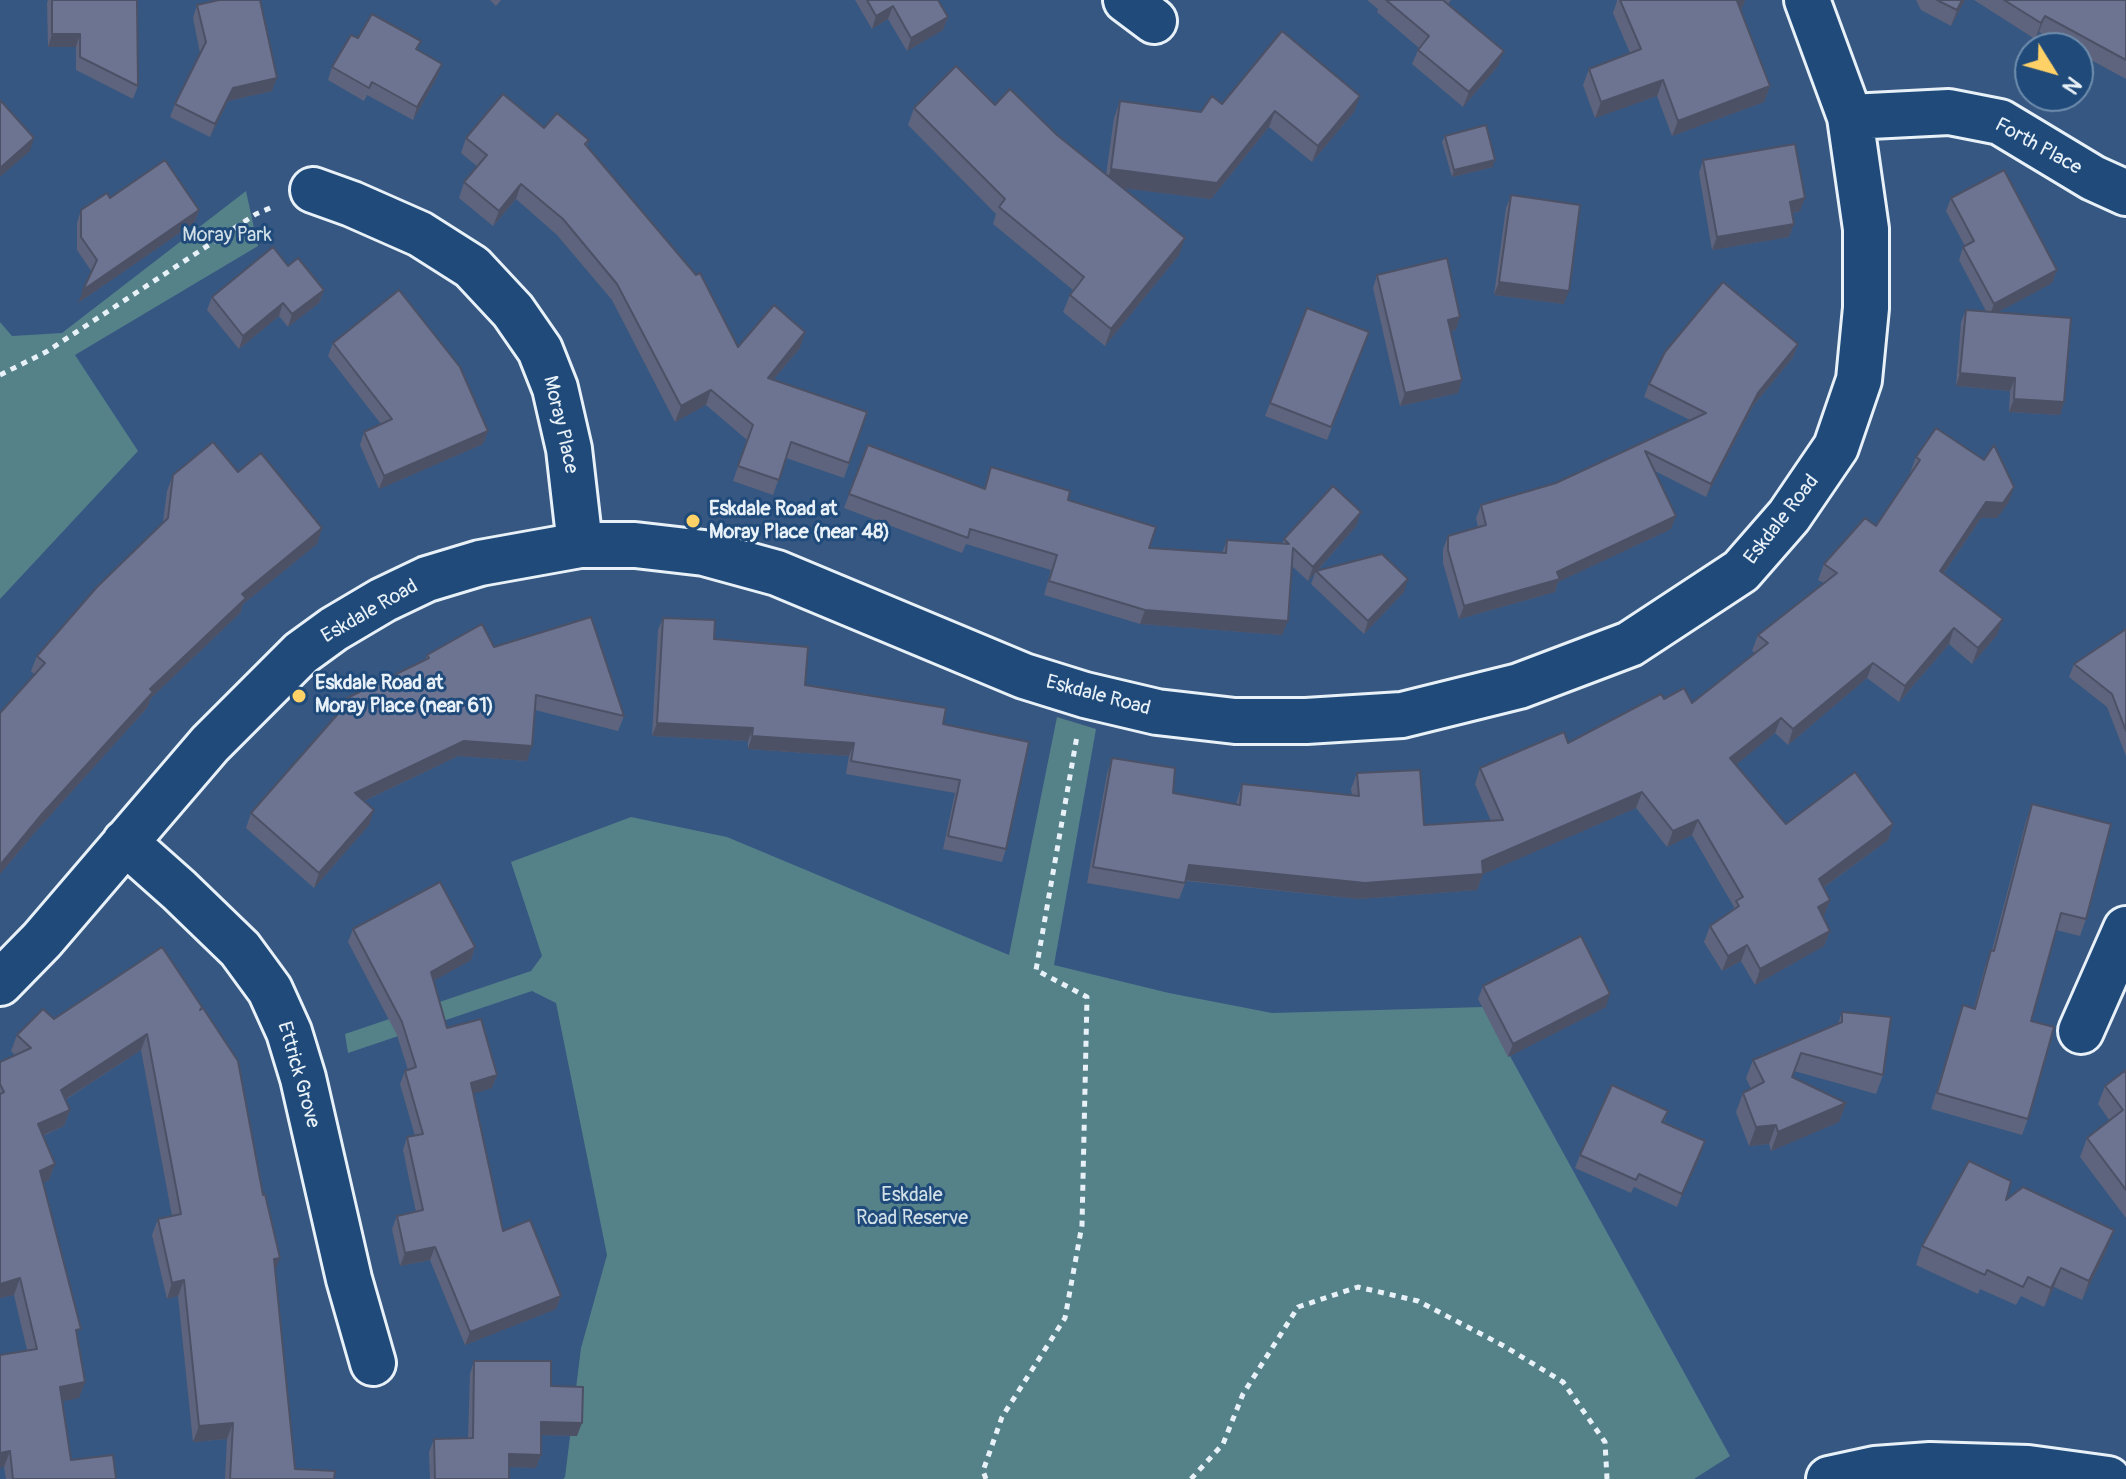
<!DOCTYPE html>
<style>
body{margin:0}
#map{position:relative;width:2126px;height:1479px;overflow:hidden;background:#365781;font-family:Pangolin,sans-serif}
canvas{display:block}
.north{position:absolute;left:2014px;top:32px;width:80px;height:80px;box-sizing:border-box;background:#1f4a7a;border:2px solid #6f8dac;border-radius:50%;rotate:127deg;font-size:22px;font-weight:700;line-height:32px;text-align:center;color:#e8f1f8}
.north::after{content:'';display:block;margin:auto;width:28px;height:36px;background:#ffd166;clip-path:polygon(50% 0,100% 100%,50% 72%,0 100%)}
</style>
<div id="map">
<canvas width="2126" height="1479"></canvas>
<div class="north">N</div>
</div>
<script>
const g = document.querySelector('canvas').getContext('2d');
g.lineJoin = 'round';
function paint(path, color) {
  g.fillStyle = color;
  g.fill(path, 'evenodd');
}
function poly(rows) {
  const path = new Path2D();
  for (const r of rows) {
    path.moveTo(r[0], r[1]);
    for (let i = 2; i < r.length; i += 2) path.lineTo(r[i], r[i + 1]);
  }
  return path;
}
function strokePath(path, color, width, dash) {
  g.strokeStyle = color;
  g.lineWidth = width;
  g.lineCap = dash ? 'butt' : 'round';
  g.setLineDash(dash || []);
  g.stroke(path);
}
function write(font, color, halo, rows, align = 'center') {
  g.font = font + ' Pangolin,sans-serif';
  g.lineWidth = 6;
  g.setLineDash([]);
  g.textBaseline = 'middle';
  g.strokeStyle = halo;
  g.fillStyle = color;
  for (const [text, x, y, turn = 0] of rows) {
    g.save();
    g.translate(x, y);
    g.rotate((+turn || 0) * Math.PI / 180);
    g.textAlign = isNaN(turn) ? turn : align;
    if (halo) g.strokeText(text, 0, 0);
    g.fillText(text, 0, 0);
    g.restore();
  }
}
const green = poly([
 [246,191,258,246,75,355,138,451,0,599,0,322,12,336,62,333],
 [1057,717,1096,729,1054,965,1169,993,1272,1013,1483,1007,1730,1456,1694,1479,563,1479,565,1477,581,1348,607,1255,556,1003,532,991,348,1053,345,1034,531,971,542,956,511,862,631,817,727,837,1009,955]
]);
const path = poly([
 [0,375,46,352,256,214,275,206],
 [986,1479,983,1471,1002,1417,1065,1318,1082,1225,1087,997,1036,970,1077,736],
 [1191,1479,1223,1444,1243,1394,1298,1307,1358,1287,1418,1301,1504,1346,1563,1382,1605,1442,1607,1479]
]);
const minor = poly([
 [1126,0,1154,21],
 [1850,117,1949,112,2000,122,2093,178,2126,193],
 [313,190,352,204,420,234,472,267,513,311,540,350,555,388,569,449,580,545],
 [125,842,179,890,240,949,270,990,289,1032,303,1078,349,1279,373,1363],
 [0,983,42,940,210,744,301,653,334,629,383,600,427,579,480,563,580,545,635,545,704,553,777,573,1024,676,1085,695,1157,712,1235,721,1306,721,1402,715,1519,686,1630,644,1741,571,1789,516,1836,447,1859,380,1866,308,1866,229,1850,117,1807,0],
 [2081,1031,2126,929],
 [1829,1479,1875,1469,1930,1465,2028,1468,2108,1479]
]);
const wall = poly([
 [48,0,52,0,138,86,133,99,76,70,76,47,48,47,47,3],
 [490,0,501,0,496,6],
 [855,0,938,0,948,17,943,30,907,51,888,19,872,29],
 [1367,0,1451,0,1448,4,1498,66,1463,107,1412,64,1419,48,1377,12,1378,9],
 [1617,0,1745,0,1741,11,1770,86,1764,102,1672,136,1657,96,1595,118,1583,85,1589,69,1630,53,1613,13,1617,1],
 [1916,0,1965,0,1951,26,1921,10],
 [1974,0,2126,0,2126,79,2078,53,2078,48,2069,48,2039,32,2035,39],
 [197,5,272,91,228,101,210,137,170,117,175,104,200,53,193,18],
 [358,38,421,41,417,50,442,64,437,77,413,120,367,95,364,101,328,80,332,67],
 [1120,101,1201,112,1222,104,1354,112,1312,162,1269,127,1211,199,1122,188,1179,255,1105,346,1063,312,1070,295,1073,290,993,224,996,214,908,125,914,108,995,105,1057,135,1106,175,1114,118],
 [544,128,589,140,587,146,738,347,800,348,773,380,867,412,844,478,786,458,773,495,733,481,747,440,706,405,675,422,612,300,557,235,516,199,493,226,459,198,464,182,478,167,461,153,466,138],
 [1445,136,1493,167,1452,177,1442,142],
 [1703,160,1800,211,1792,213,1794,224,1789,237,1712,250,1699,173],
 [1511,195,1564,304,1494,295,1506,208],
 [110,198,199,210,194,223,78,303,92,272,77,250,77,223,81,210],
 [1951,198,2057,270,2052,283,1998,312,2064,402,2060,415,2009,412,2010,391,1956,386,1961,322,1966,310,1986,311,1959,260,1963,247,1965,246,1946,211],
 [288,266,324,290,319,303,288,327,279,316,239,349,207,310,212,297],
 [1377,275,1456,330,1451,331,1458,393,1400,406,1373,288],
 [1307,308,1369,332,1327,440,1265,416],
 [333,343,488,431,483,444,379,489,360,445,364,432,381,424,328,356],
 [1798,344,1793,357,1753,406,1706,497,1655,471,1671,529,1558,582,1555,592,1459,619,1443,563,1443,549,1448,536,1478,527,1476,518,1481,505,1556,483,1690,420,1644,397,1649,384],
 [868,445,984,489,991,467,1068,500,1149,548,1222,553,1227,540,1282,544,1284,539,1356,526,1317,571,1404,592,1364,634,1311,584,1315,573,1308,581,1292,566,1282,635,1140,624,1044,595,1051,570,966,544,962,553,844,508],
 [1916,457,2009,502,1997,518,1981,518,1944,573,1997,635,1972,664,1949,644,1899,702,1867,678,1788,745,1775,733,1736,764,1786,824,1893,824,1888,840,1823,888,1830,900,1824,916,1823,917,1830,931,1824,946,1755,985,1741,961,1722,971,1704,942,1710,926,1732,911,1734,907,1692,835,1667,847,1636,808,1483,874,1477,890,1359,899,1186,881,1179,899,1087,883,1107,774,1112,758,1173,793,1236,804,1242,784,1352,796,1351,789,1357,773,1424,825,1491,821,1475,784,1480,768,1568,743,1664,699,1692,703,1755,653,1752,651,1758,635,1824,583,1818,580,1824,564,1876,526,1911,474,1910,473],
 [238,472,317,544,243,604,240,613,151,698,147,708,37,830,0,874,0,713,35,675,31,671,37,656,163,522,167,491,173,475],
 [663,618,714,639,805,685,943,724,1006,849,1002,862,943,849,955,793,846,774,849,756,748,749,748,741,652,736,658,630],
 [2126,629,2126,756,2107,707,2069,677,2074,664],
 [494,647,624,716,618,731,535,710,527,761,458,756,364,801,369,825,314,888,246,828,251,813,336,715,341,701,425,660,427,655],
 [2032,804,2086,919,2080,936,2056,930,2031,1021,2028,1119,2022,1135,1931,1109,1963,1005,1974,1008,1985,967,1992,950,2026,821],
 [353,929,475,947,471,960,433,981,447,1028,497,1075,492,1088,473,1093,503,1231,561,1296,556,1309,465,1345,430,1260,400,1266,392,1229,397,1216,416,1212,403,1150,407,1137,415,1136,400,1084,405,1071,408,1070,397,1035,348,942],
 [162,947,275,1272,295,1469,334,1479,225,1479,227,1439,193,1442,178,1296,167,1299,152,1235,158,1219,172,1216,141,1050,65,1100,70,1110,64,1126,43,1136,55,1164,49,1180,43,1183,78,1339,85,1382,79,1398,62,1401,71,1460,116,1479,6,1479,4,1467,27,1350,14,1295,0,1298,0,1062,15,1055,11,1051,17,1035,54,1019],
 [1483,986,1606,1007,1508,1057,1478,999],
 [1842,1012,1883,1075,1876,1094,1794,1071,1792,1077,1846,1103,1839,1122,1771,1151,1769,1144,1749,1146,1736,1112,1743,1093,1751,1089,1746,1078,1753,1060,1838,1024],
 [2126,1070,2126,1218,2080,1157,2087,1138,2110,1121,2098,1104,2105,1086],
 [1668,1111,1664,1122,1705,1141,1677,1207,1634,1187,1631,1193,1575,1168,1580,1155],
 [2006,1200,2107,1249,2082,1300,2054,1287,2044,1307,2021,1296,2016,1305,1980,1289,1978,1294,1916,1265,1922,1246],
 [474,1361,551,1386,577,1436,541,1435,541,1455,536,1468,509,1467,509,1479,430,1479,429,1452,434,1439,468,1439,470,1374]
]);
const shadedWall = poly([
 [1740,0,1745,0,1740,14,1737,1],
 [1962,0,1965,0,1951,26,1957,10],
 [893,6,888,19,872,29,876,16],
 [2045,16,2039,32,2035,39,2041,23],
 [948,17,943,30,907,51,911,38],
 [52,34,80,34,76,47,48,47],
 [1504,51,1498,66,1463,107,1469,92],
 [442,64,437,77,413,120,417,107],
 [277,78,272,91,228,101,210,137,215,124,233,88],
 [1663,80,1657,96,1595,118,1601,102],
 [1770,86,1764,102,1672,136,1678,121],
 [1360,96,1354,112,1312,162,1318,146],
 [1275,111,1269,127,1211,199,1105,186,1111,169],
 [34,138,30,151,0,177,0,168],
 [1495,160,1493,167,1452,177,1454,170],
 [521,184,516,199,493,226,499,211],
 [1805,198,1800,211,1785,214,1790,202],
 [199,210,194,223,78,303,83,290],
 [1794,224,1789,237,1712,250,1717,237],
 [1185,238,1179,255,1105,346,1111,329],
 [2057,270,2052,283,1989,317,1994,304],
 [1499,282,1569,291,1564,304,1494,295],
 [324,290,319,303,288,327,292,314],
 [283,303,279,316,239,349,243,336],
 [1460,317,1456,330,1444,333,1448,320],
 [805,332,800,348,762,393,768,378],
 [1798,344,1793,357,1753,406,1706,497,1711,484,1758,393],
 [1960,373,2015,378,2010,391,1956,386],
 [1462,380,1458,393,1400,406,1405,393],
 [711,390,706,405,675,422,681,406],
 [2014,399,2064,402,2060,415,2009,412],
 [488,431,483,444,379,489,384,476],
 [2014,487,2009,502,1997,518,1981,518,1935,586,1940,571,1986,502],
 [1361,512,1356,526,1308,581,1313,567],
 [1676,516,1671,529,1558,582,1555,592,1459,619,1464,606,1557,572],
 [322,528,317,544,243,604,240,613,151,698,147,708,37,830,0,874,0,865,150,689,242,594],
 [1408,579,1404,592,1364,634,1368,621],
 [1145,610,1288,621,1282,635,1140,624],
 [2003,619,1997,635,1972,664,1978,648],
 [1954,628,1949,644,1899,702,1905,686],
 [1873,663,1867,678,1788,745,1793,729],
 [1781,718,1775,733,1725,774,1730,758],
 [657,723,753,728,748,741,652,736],
 [752,736,854,743,849,756,748,749],
 [464,741,532,746,527,761,458,756,349,808,355,793],
 [1642,792,1636,808,1481,875,1483,874,1477,890,1359,899,1183,880,1189,865,1482,861],
 [374,810,369,825,314,888,319,873],
 [1698,820,1692,835,1667,847,1673,831],
 [1893,824,1888,840,1813,895,1819,879],
 [1830,900,1824,916,1812,922,1818,907],
 [1830,931,1824,946,1755,985,1760,969],
 [1747,945,1741,961,1722,971,1728,956],
 [475,947,471,960,426,985,431,972],
 [1610,994,1606,1007,1508,1057,1513,1044],
 [147,1034,141,1050,55,1106,61,1090],
 [497,1075,492,1088,466,1096,471,1083],
 [1846,1103,1839,1122,1771,1151,1778,1132],
 [70,1110,64,1126,32,1140,38,1124],
 [1776,1125,1769,1144,1749,1146,1756,1127],
 [1705,1141,1701,1154,1677,1207,1682,1194],
 [55,1164,49,1180,34,1187,40,1171],
 [2114,1230,2107,1249,2082,1300,2089,1281],
 [435,1247,430,1260,400,1266,405,1253],
 [280,1258,274,1274,274,1259],
 [2061,1268,2054,1287,2044,1307,2051,1288],
 [20,1278,14,1295,0,1298,0,1284],
 [184,1280,178,1296,167,1299,172,1283],
 [561,1296,556,1309,465,1345,470,1332],
 [85,1382,79,1398,54,1403,60,1387],
 [541,1422,582,1423,577,1436,536,1435],
 [233,1423,227,1439,193,1442,199,1426],
 [10,1451,4,1467,0,1468,0,1453],
 [509,1454,541,1455,536,1468,504,1467]
]);
const building = poly([
 [52,0,137,0,138,86,80,57,80,34,52,34,52,0],
 [219,0,260,0,277,78,233,88,215,124,175,104,206,42,197,5,219,0],
 [867,0,938,0,948,17,911,38,893,6,876,16,867,0],
 [1386,0,1444,0,1444,1,1504,51,1469,92,1418,50,1429,36,1386,0],
 [1620,0,1740,0,1737,1,1770,86,1678,121,1663,80,1601,102,1589,69,1641,49,1620,0],
 [1937,0,1962,0,1957,10,1937,0],
 [2004,0,2126,0,2126,60,2045,16,2041,23,2004,0],
 [372,14,421,41,416,49,442,64,417,107,372,82,369,88,332,67,351,35,358,38,372,14],
 [1282,31,1360,96,1318,146,1275,111,1217,183,1111,169,1120,101,1201,112,1212,96,1222,104,1282,31],
 [956,66,995,105,1010,89,1057,135,1185,238,1111,329,1070,295,1084,277,999,207,1005,199,914,108,956,66],
 [503,94,544,128,557,113,589,140,585,144,696,275,700,273,738,347,774,305,805,332,768,378,867,412,849,463,791,442,779,480,738,466,753,425,711,390,681,406,617,284,563,219,521,184,499,211,464,182,487,155,466,138,503,94],
 [0,100,34,138,0,168,0,100],
 [1486,125,1495,160,1454,170,1445,136,1486,125],
 [1795,144,1805,198,1790,202,1794,224,1717,237,1703,160,1795,144],
 [165,160,199,210,83,290,97,260,81,237,81,210,107,193,110,198,165,160],
 [2004,170,2057,270,1994,304,1963,247,1974,241,1951,198,2004,170],
 [1511,195,1580,205,1569,291,1499,282,1511,195],
 [273,247,288,266,298,258,324,290,292,314,283,303,243,336,212,297,273,247],
 [1447,258,1460,317,1448,320,1462,380,1405,393,1377,275,1447,258],
 [1723,282,1798,344,1758,393,1711,484,1645,451,1676,516,1557,572,1560,579,1464,606,1448,550,1448,536,1486,525,1481,505,1556,483,1706,413,1649,384,1665,352,1723,282],
 [399,290,460,367,488,431,384,476,364,432,392,419,333,343,399,290],
 [1307,308,1369,332,1331,427,1270,403,1307,308],
 [1966,310,2071,318,2064,402,2014,399,2015,378,1960,373,1966,310],
 [1936,428,1984,460,1994,445,2014,487,2003,503,1986,502,1940,571,2003,619,1978,648,1954,628,1905,686,1873,663,1793,729,1781,718,1730,758,1786,824,1855,772,1893,824,1819,879,1830,900,1818,907,1830,931,1760,969,1747,945,1728,956,1710,926,1739,906,1736,901,1743,897,1698,820,1673,831,1642,792,1482,861,1483,874,1365,883,1189,865,1185,883,1093,867,1112,758,1175,768,1173,793,1240,805,1242,784,1359,796,1357,773,1420,770,1424,825,1503,820,1480,768,1564,732,1568,743,1661,694,1664,699,1684,688,1692,703,1768,643,1758,635,1837,573,1824,564,1865,518,1876,526,1920,460,1916,457,1936,428],
 [213,442,238,472,261,453,322,528,242,594,246,598,150,689,153,692,42,814,0,865,0,713,45,663,37,656,97,587,168,518,173,475,213,442],
 [868,445,985,489,991,467,1070,491,1068,500,1156,527,1149,548,1226,553,1227,540,1289,544,1284,539,1333,486,1361,512,1313,567,1293,548,1288,621,1145,610,1049,581,1057,555,970,529,968,538,849,494,868,445],
 [1382,554,1408,579,1368,621,1316,571,1382,554],
 [591,617,624,716,536,695,532,746,464,741,355,793,374,810,319,873,251,813,344,707,341,701,429,658,427,655,482,624,494,647,591,617],
 [663,618,715,620,714,639,808,647,805,685,946,708,943,724,1029,742,1006,849,948,836,960,780,851,761,854,743,752,736,753,728,657,723,663,618],
 [2126,629,2126,731,2112,694,2074,664,2126,629],
 [2032,804,2111,824,2086,919,2061,913,2031,1021,2054,1027,2028,1119,1937,1093,1963,1005,1975,1009,1991,950,1994,951,2032,804],
 [440,882,475,947,431,972,447,1028,481,1019,497,1075,471,1083,503,1231,530,1220,561,1296,470,1332,435,1247,405,1253,397,1216,423,1210,407,1137,423,1134,405,1071,416,1067,402,1022,353,929,440,882],
 [1581,936,1610,994,1513,1044,1483,986,1581,936],
 [162,947,202,1007,200,1010,203,1008,238,1061,263,1195,265,1194,280,1258,274,1259,295,1469,335,1471,334,1479,230,1479,233,1423,199,1426,184,1280,172,1283,158,1219,181,1214,147,1034,61,1090,70,1110,38,1124,55,1164,40,1171,81,1329,76,1330,85,1382,60,1387,71,1460,113,1455,116,1479,13,1479,10,1451,0,1453,0,1355,37,1349,20,1278,0,1284,0,1094,4,1092,0,1084,0,1062,31,1048,17,1035,43,1009,54,1019,162,947],
 [1842,1012,1891,1017,1883,1075,1801,1053,1792,1077,1846,1103,1778,1132,1776,1125,1756,1127,1743,1093,1764,1082,1753,1060,1842,1022,1842,1012],
 [2126,1070,2126,1190,2087,1138,2123,1110,2105,1086,2126,1070],
 [1612,1085,1668,1111,1662,1122,1705,1141,1682,1194,1639,1174,1636,1180,1580,1155,1612,1085],
 [1969,1161,2011,1181,2006,1200,2023,1187,2114,1230,2089,1281,2061,1268,2051,1288,2028,1277,2023,1287,1987,1270,1985,1275,1922,1246,1969,1161],
 [474,1361,551,1361,551,1386,583,1387,582,1423,541,1422,541,1455,509,1454,509,1479,435,1479,434,1439,473,1438,474,1361]
]);
const markers = [
 [693,521,8,"#ffd166"],
 [299,696,8,"#ffd166"]
];
const streetNames = [
 ["Forth Place",2038,147,29],
 ["Moray Place",560,425,77],
 ["Eskdale Road",1782,520,-52],
 ["Eskdale Road",370,612,-30],
 ["Eskdale Road",1098,696,15],
 ["Ettrick Grove",298,1075,74]
];
const parkNames = [
 ["Moray Park",227,236],
 ["Eskdale",912,1196],
 ["Road Reserve",912,1219]
];
const poiNames = [
 ["Eskdale Road at",709,510],
 ["Moray Place (near 48)",709,533],
 ["Eskdale Road at",315,684],
 ["Moray Place (near 61)",315,707]
];
paint(green, '#558189');
strokePath(minor, '#e8f1f8', 50);
strokePath(path, '#e8f1f8', 5, [6, 6]);
strokePath(minor, '#1f4a7a', 44);
paint(wall, '#5e647d');
paint(shadedWall, '#4c5166');
paint(building, '#6d7491');
strokePath(building, '#4c5166', 2);
for (const [x, y, r, color] of markers) {
  const dot = new Path2D();
  dot.arc(x, y, r, 0, 2 * Math.PI);
  g.fillStyle = color;
  g.fill(dot);
  strokePath(dot, '#1f4a7a', 3);
}
write('20px', '#e8f1f8', '#1f4a7a', streetNames);
write('20px', '#d2e0e7', '#1f4a7a', parkNames);
write('bold 20px', '#e8f1f8', '#1f4a7a', poiNames, 'left');
</script>
